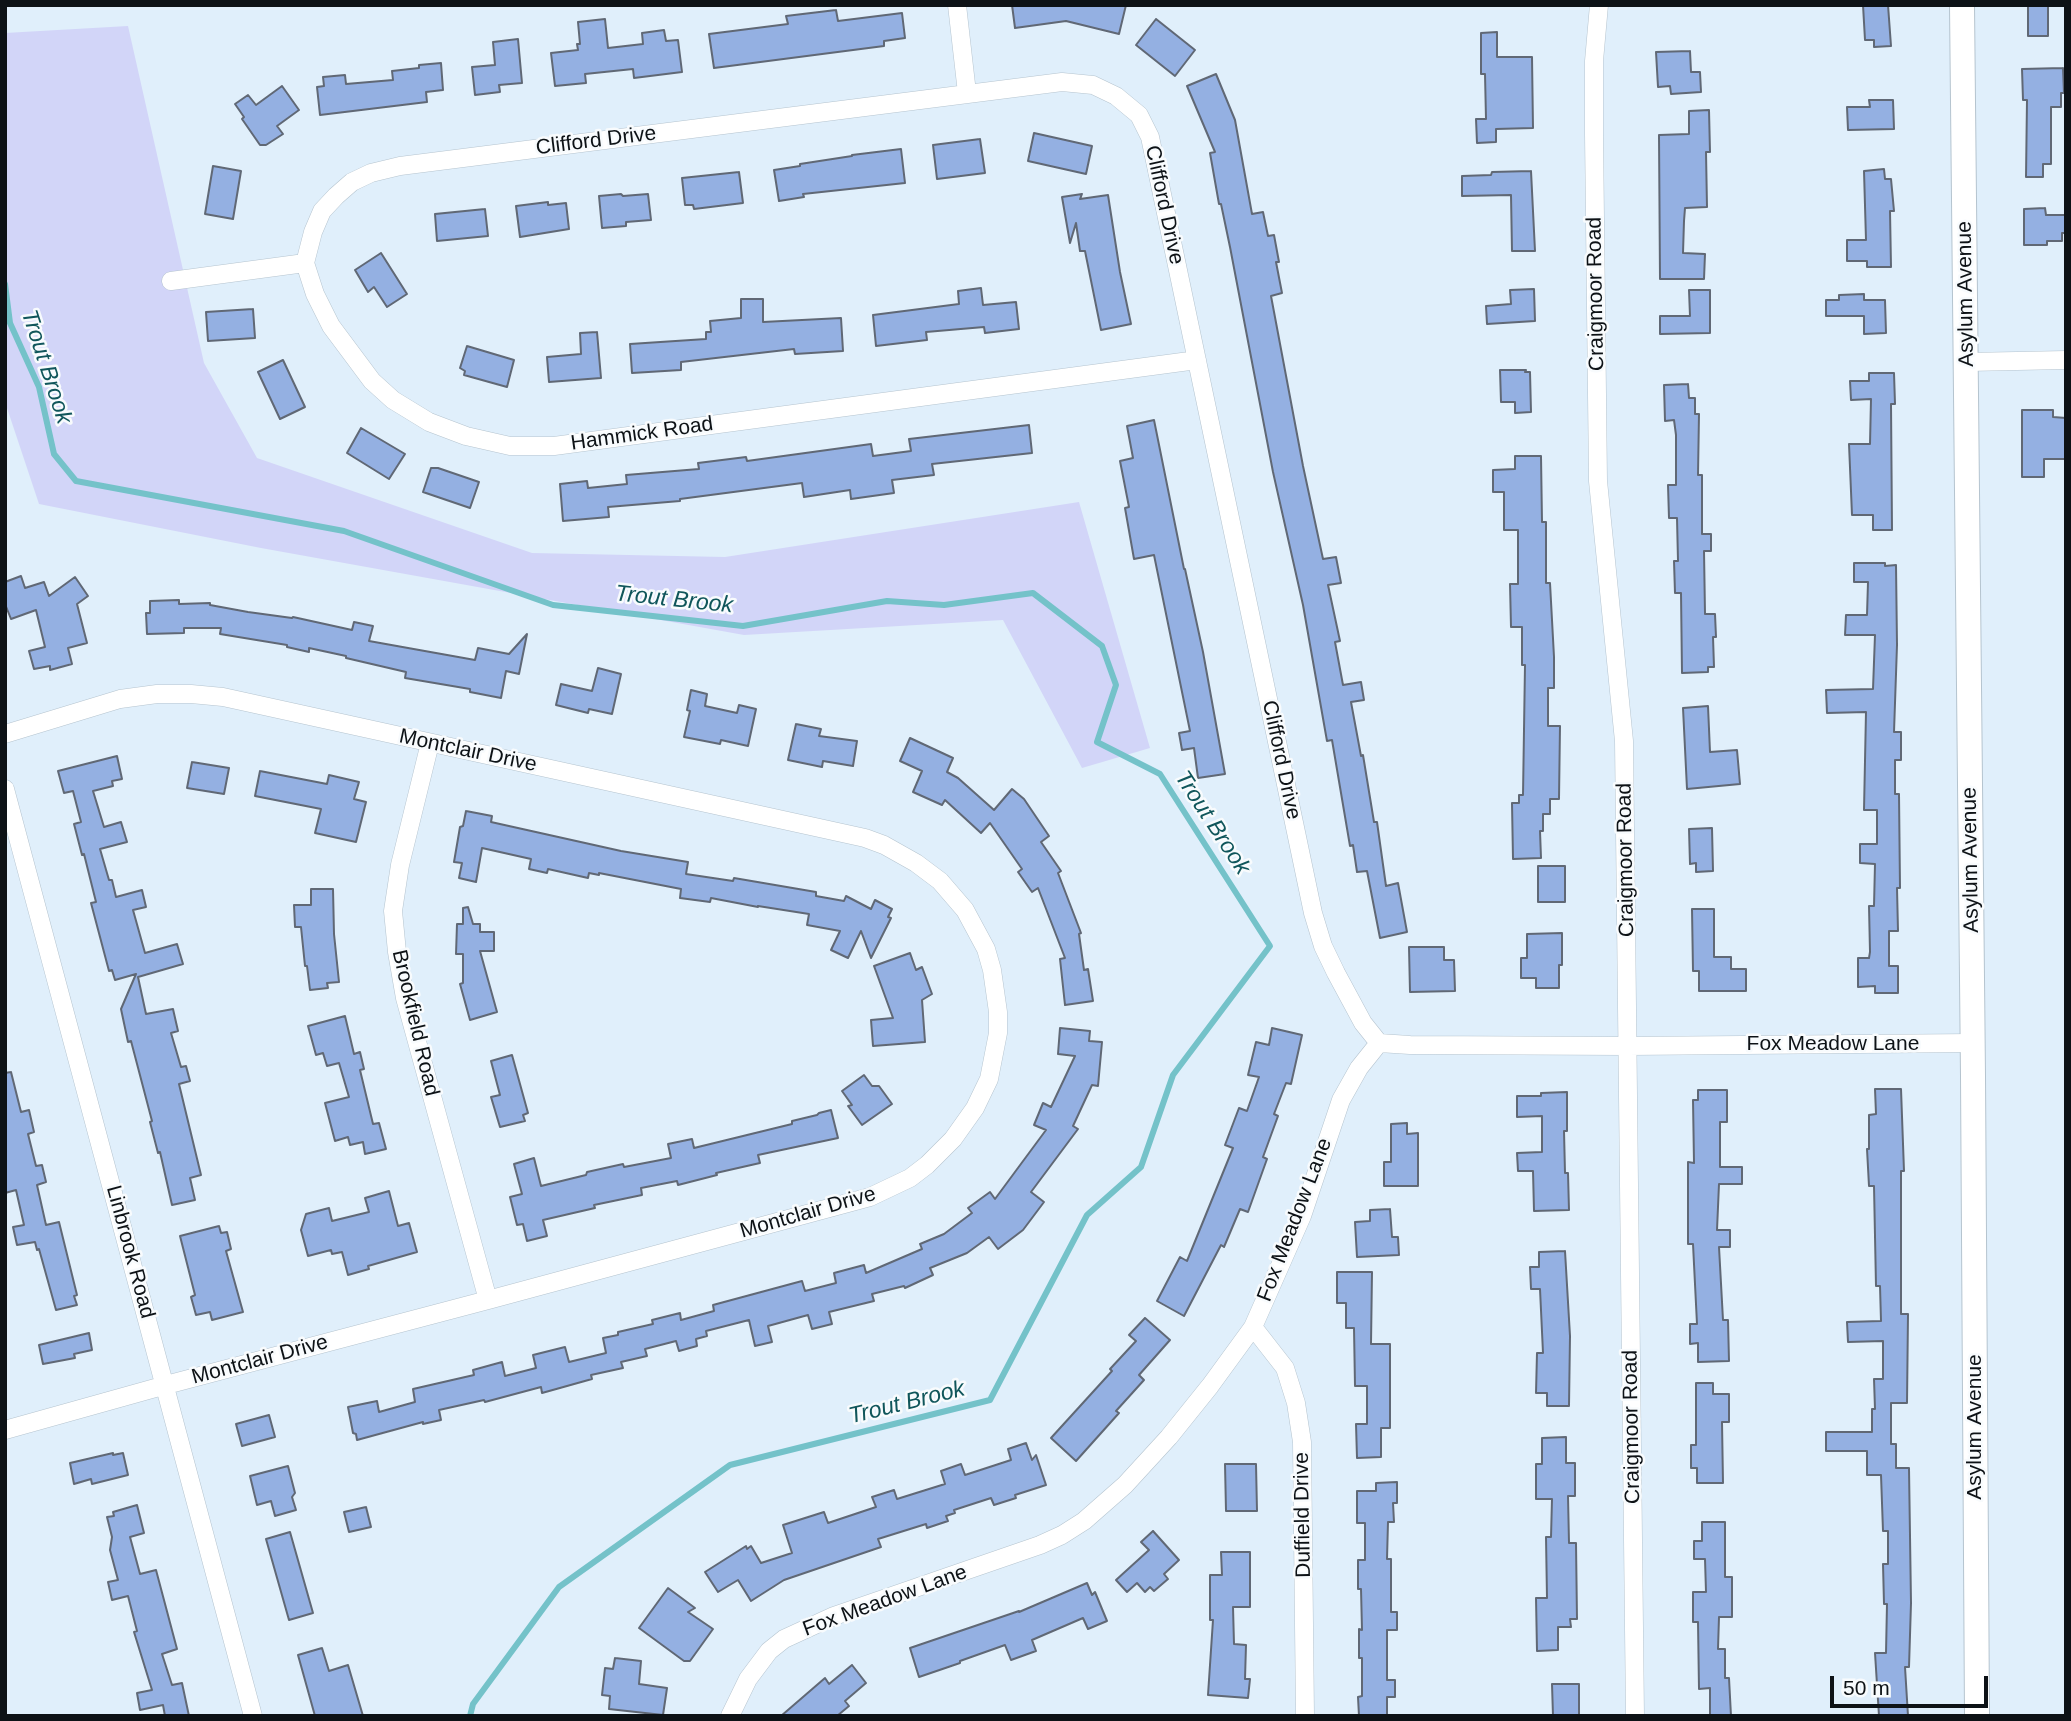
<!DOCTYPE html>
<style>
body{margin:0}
#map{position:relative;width:2071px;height:1721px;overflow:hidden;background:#e0effb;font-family:Arial,sans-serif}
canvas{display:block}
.frame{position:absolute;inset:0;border:7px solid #0d1216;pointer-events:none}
.scale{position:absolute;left:1830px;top:1676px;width:158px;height:32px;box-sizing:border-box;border:4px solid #0d1216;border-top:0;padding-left:9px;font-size:21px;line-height:24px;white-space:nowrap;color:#0d1216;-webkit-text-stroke:5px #f8fbfd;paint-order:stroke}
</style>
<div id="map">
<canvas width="2071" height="1721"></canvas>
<div class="frame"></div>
<div class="scale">50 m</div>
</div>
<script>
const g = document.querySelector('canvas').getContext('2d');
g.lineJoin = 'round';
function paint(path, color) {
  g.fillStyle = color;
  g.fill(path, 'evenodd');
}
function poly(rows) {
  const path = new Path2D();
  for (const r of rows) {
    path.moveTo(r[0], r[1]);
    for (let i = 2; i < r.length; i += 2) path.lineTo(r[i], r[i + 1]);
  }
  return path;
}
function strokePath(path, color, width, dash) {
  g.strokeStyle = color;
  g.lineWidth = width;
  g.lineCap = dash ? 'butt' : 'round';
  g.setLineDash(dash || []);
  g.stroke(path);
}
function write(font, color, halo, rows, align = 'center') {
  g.font = font + ' Arial,sans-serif';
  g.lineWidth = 5;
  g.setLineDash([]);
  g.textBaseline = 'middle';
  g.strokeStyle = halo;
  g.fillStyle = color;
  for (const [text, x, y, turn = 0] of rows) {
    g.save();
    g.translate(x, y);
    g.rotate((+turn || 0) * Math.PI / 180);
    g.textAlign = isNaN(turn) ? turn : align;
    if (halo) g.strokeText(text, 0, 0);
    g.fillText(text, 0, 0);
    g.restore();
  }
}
const green = poly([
 [128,26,204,363,257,458,532,553,725,557,1079,502,1150,748,1082,768,1003,620,744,635,261,548,39,504,5,402,5,33]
]);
const stream = poly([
 [5,284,10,323,39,387,54,454,76,481,344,531,553,605,743,626,887,601,944,605,1033,593,1102,646,1116,685,1097,742,1160,774,1270,946,1173,1075,1141,1167,1087,1215,990,1400,730,1465,559,1587,473,1704,470,1716]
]);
const building = poly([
 [1012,5,1126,5,1119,34,1066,21,1015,28,1012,5],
 [1863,5,1888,5,1891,46,1874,47,1874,40,1865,40,1863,5],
 [2028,5,2048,5,2048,36,2028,36,2028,5],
 [836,10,838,21,902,13,905,38,884,41,884,46,714,68,709,34,788,24,786,16,836,10],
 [605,19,608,48,643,44,642,33,664,30,666,41,678,40,682,72,634,78,633,69,585,74,586,83,555,86,551,53,578,50,577,44,580,44,578,22,605,19],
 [1156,19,1195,50,1175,76,1136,45,1156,19],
 [1497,32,1497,57,1532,57,1533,128,1496,129,1496,142,1477,143,1476,119,1486,119,1485,74,1481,74,1481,33,1497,32],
 [518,39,522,83,499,85,500,92,475,95,472,67,495,65,493,42,518,39],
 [1690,51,1691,72,1700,72,1701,92,1671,94,1670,86,1658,87,1656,52,1690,51],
 [441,63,443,90,426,92,427,102,320,115,317,87,324,86,323,77,345,75,346,84,393,80,392,71,419,68,419,65,441,63],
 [2063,68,2064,93,2061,93,2061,107,2051,107,2051,164,2043,164,2043,177,2026,177,2027,100,2023,100,2022,69,2063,68],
 [1216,74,1235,120,1252,214,1263,212,1268,236,1274,235,1279,262,1276,262,1282,293,1271,296,1303,466,1323,559,1336,557,1341,583,1328,585,1340,641,1335,642,1343,685,1361,682,1364,700,1351,702,1361,756,1363,755,1374,822,1377,822,1386,886,1398,883,1407,932,1380,938,1367,871,1357,872,1353,845,1350,846,1332,740,1327,741,1303,605,1273,472,1230,247,1221,204,1219,204,1210,153,1215,152,1187,86,1216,74],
 [282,86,299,110,277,126,283,134,266,145,260,145,242,119,244,117,235,104,248,95,256,105,282,86],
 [1869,100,1893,100,1894,129,1848,130,1847,107,1870,107,1869,100],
 [1709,110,1710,152,1706,152,1707,207,1685,208,1684,221,1683,253,1705,254,1704,279,1660,279,1659,135,1689,134,1689,111,1709,110],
 [1034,133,1092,146,1086,174,1028,161,1034,133],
 [980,139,985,173,937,179,933,145,980,139],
 [901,149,905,183,803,194,804,197,779,201,774,170,800,166,800,164,852,156,852,155,901,149],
 [213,166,241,171,233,219,205,214,213,166],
 [1884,169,1885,179,1891,179,1894,211,1890,211,1891,267,1867,267,1867,261,1847,261,1847,240,1866,240,1864,171,1884,169],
 [1531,171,1535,251,1512,251,1511,195,1462,196,1462,176,1491,175,1492,172,1531,171],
 [739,172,743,203,694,209,693,205,685,205,682,178,739,172],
 [621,194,623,196,648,194,651,220,626,222,626,226,602,228,599,196,621,194],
 [1082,194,1080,199,1108,195,1120,272,1131,324,1101,330,1085,251,1080,251,1076,223,1070,243,1062,197,1082,194],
 [548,202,548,205,566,203,569,229,520,237,516,206,548,202],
 [2045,208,2046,215,2066,215,2066,233,2062,233,2062,241,2047,241,2047,245,2024,245,2024,209,2045,208],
 [485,209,488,236,437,241,435,214,485,209],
 [381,253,407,294,387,307,374,287,368,292,355,270,381,253],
 [981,288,983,305,1016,302,1019,329,985,333,984,327,926,332,927,340,876,346,873,315,959,304,958,291,981,288],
 [1534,289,1535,321,1487,324,1486,306,1511,304,1510,290,1534,289],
 [1689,290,1710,290,1710,333,1660,334,1660,316,1690,316,1689,290],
 [1864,294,1864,300,1885,300,1886,333,1864,334,1864,316,1826,316,1826,300,1839,300,1839,295,1864,294],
 [741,299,763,299,763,322,841,318,843,351,795,354,794,349,681,362,681,370,632,373,630,344,706,339,706,332,711,332,710,321,741,318,741,299],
 [253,309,255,338,208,341,206,312,253,309],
 [597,332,601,378,549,382,547,357,581,354,580,333,597,332],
 [467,346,514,360,507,387,464,375,465,371,460,368,467,346],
 [283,360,305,407,280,419,258,372,283,360],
 [1500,370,1526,370,1525,372,1530,372,1531,412,1515,413,1515,402,1501,402,1500,370],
 [1869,373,1894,373,1895,404,1891,404,1892,530,1873,530,1873,515,1852,515,1849,444,1870,444,1871,399,1851,400,1850,381,1869,381,1869,373],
 [1688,384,1689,398,1695,398,1695,414,1699,414,1698,475,1702,475,1702,534,1711,534,1711,551,1704,551,1705,614,1715,614,1716,637,1713,637,1714,667,1708,667,1708,672,1682,673,1681,593,1675,593,1674,561,1678,561,1677,518,1669,518,1668,485,1676,485,1676,435,1674,420,1665,421,1664,385,1688,384],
 [2022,410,2053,410,2053,417,2066,418,2066,459,2044,459,2044,477,2022,477,2022,410],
 [1154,420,1184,569,1185,569,1203,652,1225,774,1198,778,1194,748,1182,750,1179,733,1190,731,1154,555,1134,559,1125,508,1129,507,1120,461,1133,458,1127,426,1154,420],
 [1029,425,1032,453,932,464,934,475,892,480,894,493,851,499,850,490,804,497,802,483,680,499,680,501,608,507,609,517,563,521,560,484,587,481,588,488,627,484,626,475,699,469,698,463,746,457,747,461,871,444,873,456,911,451,909,439,1029,425],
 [361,428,405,454,389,479,347,453,361,428],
 [1515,456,1541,456,1542,522,1546,522,1546,583,1550,583,1554,657,1554,688,1548,688,1548,726,1560,726,1559,799,1550,799,1550,814,1543,814,1543,831,1540,831,1541,858,1513,859,1512,803,1519,803,1519,795,1523,795,1525,665,1522,665,1522,627,1511,627,1510,584,1518,584,1518,530,1504,530,1504,492,1493,492,1493,470,1515,469,1515,456],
 [431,468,438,468,479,482,470,508,423,492,431,468],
 [1854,563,1885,563,1885,566,1896,565,1897,645,1894,732,1901,732,1901,760,1895,760,1895,794,1899,794,1900,888,1897,888,1898,931,1889,931,1889,966,1898,966,1898,993,1875,993,1875,986,1858,987,1858,958,1869,958,1870,952,1869,906,1874,906,1875,864,1860,863,1860,844,1877,844,1877,810,1864,810,1866,712,1827,713,1826,690,1873,689,1875,635,1845,635,1846,615,1867,615,1868,582,1854,582,1854,563],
 [21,576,25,588,44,582,49,596,75,577,88,596,77,604,87,643,68,648,72,664,50,670,50,666,34,669,29,651,45,647,36,610,11,619,5,604,5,582,21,576],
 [179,600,179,604,210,603,210,605,248,612,292,618,293,617,352,630,354,622,373,626,369,641,475,660,478,648,509,654,527,634,519,674,506,671,501,698,470,692,470,689,405,678,406,672,346,658,346,656,309,648,309,652,287,647,287,645,220,634,221,628,184,628,184,633,147,634,146,613,150,613,150,601,179,600],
 [598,668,621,674,612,714,589,709,588,713,556,705,561,684,592,691,598,668],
 [691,690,707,694,705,706,737,713,739,705,756,709,748,746,721,740,720,744,684,737,690,711,687,710,691,690],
 [1708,706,1710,752,1737,750,1740,784,1687,789,1683,708,1708,706],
 [796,724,821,729,819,736,857,741,853,766,823,761,822,767,788,760,796,724],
 [910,738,953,758,947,772,958,778,994,810,1012,789,1024,799,1049,836,1041,842,1061,871,1058,873,1081,933,1079,934,1084,970,1088,969,1093,1001,1065,1005,1060,959,1065,958,1038,888,1032,892,1018,872,1022,869,990,823,981,833,945,800,942,805,913,792,922,771,900,761,910,738],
 [117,756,122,779,112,781,113,786,93,791,104,827,121,822,127,842,100,849,109,880,112,880,116,897,142,890,146,907,133,910,145,953,177,944,183,964,138,977,146,1014,173,1009,178,1031,171,1033,181,1067,186,1066,190,1081,179,1084,201,1175,190,1178,195,1200,172,1205,160,1152,158,1153,150,1122,152,1121,131,1041,128,1042,121,1009,136,974,115,980,112,970,109,971,91,903,96,902,84,854,82,855,74,824,81,822,73,791,64,793,58,771,117,756],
 [192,762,229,768,224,794,187,788,192,762],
 [260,771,327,784,329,775,359,782,354,799,366,802,356,842,315,833,321,809,255,796,260,771],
 [466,811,492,816,491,822,621,851,688,862,686,874,733,881,734,878,816,892,816,896,844,901,846,896,871,909,875,900,892,909,888,917,891,918,871,958,861,931,848,958,831,950,840,931,807,925,809,914,758,906,758,907,711,898,710,902,680,898,681,889,599,873,599,875,589,873,588,878,548,869,547,873,529,869,531,859,482,848,476,882,459,878,462,863,454,862,460,827,463,826,466,811],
 [1712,828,1713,871,1696,872,1696,863,1690,864,1689,829,1712,828],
 [1538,866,1565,866,1565,902,1538,902,1538,866],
 [311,889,333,889,334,934,339,982,327,983,328,988,310,990,307,966,305,966,301,927,295,927,294,905,311,905,311,889],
 [468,907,473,924,480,924,480,932,494,932,494,951,480,951,497,1012,470,1020,460,984,463,983,463,954,456,954,457,924,463,924,463,908,468,907],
 [1692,909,1714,909,1714,957,1731,957,1731,969,1746,969,1746,991,1699,991,1699,971,1693,971,1692,909],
 [1562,933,1562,965,1559,965,1559,988,1536,988,1536,978,1521,978,1521,958,1527,958,1527,934,1562,933],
 [1409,947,1444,947,1444,960,1454,960,1455,991,1410,992,1409,947],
 [910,953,916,970,922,967,932,994,922,1000,925,1042,873,1046,871,1020,893,1018,874,966,910,953],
 [345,1016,354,1054,360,1052,364,1069,360,1070,373,1124,379,1123,386,1149,365,1154,363,1142,350,1145,348,1137,335,1141,325,1103,349,1097,339,1063,327,1066,323,1053,316,1055,308,1026,345,1016],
 [1060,1028,1090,1031,1089,1041,1102,1042,1098,1086,1092,1085,1073,1126,1078,1129,1031,1192,1044,1202,1023,1230,998,1249,989,1237,967,1253,930,1268,933,1275,905,1288,904,1286,872,1294,874,1301,829,1312,832,1324,812,1329,808,1315,768,1326,772,1342,755,1346,749,1320,706,1331,707,1336,696,1339,697,1346,679,1351,676,1341,645,1349,647,1356,621,1362,623,1368,591,1375,592,1379,542,1393,541,1387,485,1402,484,1400,439,1410,441,1420,423,1424,423,1422,357,1440,356,1434,353,1433,348,1407,377,1401,379,1412,415,1402,413,1389,474,1375,473,1370,502,1362,505,1376,536,1368,533,1355,565,1347,569,1362,606,1353,603,1338,618,1335,618,1332,653,1324,652,1320,680,1313,681,1320,714,1311,713,1305,802,1281,805,1291,836,1283,834,1273,864,1265,866,1273,922,1249,920,1244,944,1234,972,1213,968,1208,990,1192,995,1199,1046,1130,1034,1125,1043,1103,1051,1107,1075,1056,1058,1054,1060,1028],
 [1272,1028,1302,1035,1291,1084,1286,1083,1274,1114,1278,1116,1263,1157,1267,1159,1248,1212,1240,1209,1224,1247,1221,1245,1184,1316,1157,1301,1180,1257,1187,1261,1233,1148,1225,1145,1239,1108,1247,1111,1259,1077,1248,1075,1256,1042,1269,1045,1272,1028],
 [512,1055,528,1113,523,1115,525,1121,500,1127,491,1097,500,1095,491,1061,512,1055],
 [11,1072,21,1112,29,1110,34,1132,28,1134,36,1166,42,1165,46,1182,37,1185,46,1225,59,1222,77,1295,74,1296,77,1305,56,1310,39,1249,37,1250,35,1242,17,1245,13,1227,24,1225,16,1190,5,1193,5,1073,11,1072],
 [864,1075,872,1086,879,1086,892,1104,862,1125,848,1106,852,1105,842,1091,864,1075],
 [1875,1089,1901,1089,1904,1171,1901,1171,1901,1314,1908,1314,1907,1403,1891,1403,1891,1444,1896,1444,1896,1468,1909,1468,1911,1603,1909,1667,1905,1667,1908,1716,1879,1716,1875,1653,1886,1653,1887,1604,1884,1604,1883,1564,1888,1564,1888,1531,1883,1531,1881,1475,1867,1475,1867,1451,1826,1451,1826,1432,1872,1432,1872,1409,1875,1409,1874,1379,1883,1379,1883,1341,1848,1342,1847,1322,1881,1321,1880,1286,1876,1286,1874,1186,1869,1186,1867,1149,1869,1149,1869,1115,1876,1114,1875,1089],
 [1698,1090,1727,1090,1727,1122,1720,1122,1720,1167,1742,1167,1742,1184,1719,1184,1717,1230,1730,1230,1730,1247,1719,1247,1723,1320,1728,1320,1729,1361,1698,1362,1698,1343,1690,1344,1690,1324,1697,1324,1693,1244,1688,1244,1688,1162,1694,1163,1693,1100,1698,1100,1698,1090],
 [1567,1092,1567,1131,1564,1131,1565,1173,1568,1173,1569,1210,1534,1211,1533,1171,1518,1171,1517,1153,1542,1152,1542,1116,1517,1117,1517,1096,1541,1096,1541,1093,1567,1092],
 [831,1110,838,1138,758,1155,760,1163,716,1173,717,1175,678,1185,677,1181,641,1188,642,1195,594,1205,595,1208,543,1220,547,1236,527,1241,523,1224,517,1225,510,1197,522,1194,514,1164,534,1158,541,1186,586,1175,587,1172,623,1164,624,1167,671,1158,668,1144,692,1139,694,1148,792,1124,792,1121,817,1115,819,1113,831,1110],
 [1407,1123,1407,1134,1418,1133,1418,1186,1384,1186,1384,1162,1391,1162,1391,1124,1407,1123],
 [389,1191,398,1226,409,1223,417,1252,368,1266,369,1269,348,1275,342,1252,332,1254,331,1250,308,1256,301,1230,306,1214,329,1208,332,1221,369,1212,365,1198,389,1191],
 [1390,1209,1392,1237,1398,1237,1399,1255,1357,1257,1355,1222,1370,1221,1370,1210,1390,1209],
 [219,1226,221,1233,227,1232,231,1249,226,1251,243,1312,212,1320,210,1312,196,1315,191,1297,195,1295,180,1236,219,1226],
 [1565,1251,1570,1336,1569,1406,1547,1406,1547,1393,1536,1393,1537,1353,1543,1353,1540,1289,1531,1289,1530,1267,1539,1267,1539,1252,1565,1251],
 [1337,1272,1372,1272,1371,1344,1390,1344,1390,1428,1381,1428,1381,1457,1357,1458,1356,1424,1367,1424,1367,1386,1355,1386,1354,1328,1346,1328,1346,1303,1337,1303,1337,1272],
 [1145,1318,1170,1340,1139,1375,1144,1380,1116,1411,1119,1413,1076,1461,1051,1438,1112,1371,1110,1369,1136,1341,1129,1335,1145,1318],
 [89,1333,92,1350,74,1354,75,1358,43,1364,39,1345,89,1333],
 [1696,1383,1713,1383,1713,1394,1729,1394,1729,1422,1722,1422,1723,1483,1697,1483,1697,1468,1691,1468,1691,1445,1696,1445,1696,1383],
 [269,1415,275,1437,242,1446,236,1424,269,1415],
 [1566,1437,1566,1463,1575,1463,1575,1496,1568,1496,1569,1543,1576,1543,1577,1619,1570,1619,1571,1627,1558,1627,1558,1650,1537,1651,1536,1598,1547,1598,1546,1537,1551,1537,1552,1499,1536,1499,1536,1464,1542,1464,1542,1438,1566,1437],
 [1026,1443,1032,1460,1036,1455,1046,1485,1015,1495,1016,1498,994,1505,991,1498,954,1510,955,1513,946,1516,948,1521,927,1528,926,1524,878,1539,881,1547,784,1580,751,1601,738,1580,718,1592,705,1572,746,1546,747,1549,751,1546,761,1563,792,1553,783,1525,824,1512,828,1523,876,1507,872,1497,894,1490,897,1499,945,1484,941,1471,961,1464,965,1475,1011,1460,1008,1449,1026,1443],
 [113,1453,113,1455,123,1453,128,1475,92,1484,91,1479,74,1484,70,1463,113,1453],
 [1225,1464,1256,1464,1257,1511,1226,1511,1225,1464],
 [288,1466,295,1493,292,1497,296,1510,275,1516,271,1501,257,1505,250,1476,288,1466],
 [1397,1482,1397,1503,1393,1503,1394,1522,1388,1522,1387,1559,1391,1559,1391,1612,1397,1612,1397,1630,1387,1630,1387,1680,1395,1680,1395,1697,1387,1697,1387,1716,1359,1716,1358,1697,1362,1696,1362,1658,1359,1658,1359,1629,1362,1630,1361,1589,1358,1589,1358,1560,1365,1560,1365,1523,1357,1523,1357,1491,1376,1491,1376,1483,1397,1482],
 [137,1505,144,1533,130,1537,140,1574,156,1570,177,1649,162,1654,172,1685,182,1683,189,1716,165,1716,163,1705,140,1710,137,1693,152,1690,134,1632,137,1631,128,1596,112,1600,108,1582,118,1580,110,1550,112,1537,107,1517,114,1516,113,1512,137,1505],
 [366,1507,371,1527,349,1532,344,1512,366,1507],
 [1702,1522,1725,1522,1725,1577,1732,1577,1732,1617,1719,1617,1718,1649,1725,1649,1725,1678,1729,1678,1731,1716,1710,1716,1710,1688,1699,1689,1698,1622,1693,1622,1693,1592,1706,1592,1705,1559,1694,1559,1694,1541,1702,1541,1702,1522],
 [1153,1531,1179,1560,1164,1574,1168,1579,1154,1591,1150,1587,1145,1592,1137,1583,1127,1592,1116,1580,1149,1550,1141,1542,1153,1531],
 [290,1532,313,1613,289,1620,266,1539,290,1532],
 [1221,1552,1250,1552,1250,1607,1233,1607,1234,1644,1246,1645,1245,1679,1250,1679,1248,1698,1208,1695,1213,1620,1210,1620,1210,1575,1222,1575,1221,1552],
 [1087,1583,1092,1595,1095,1592,1107,1621,1088,1629,1083,1618,1032,1640,1036,1651,1011,1660,1005,1645,960,1661,960,1663,919,1677,910,1648,1019,1611,1019,1612,1087,1583],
 [668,1588,695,1608,688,1612,713,1629,690,1661,684,1661,639,1628,668,1588],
 [322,1648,329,1671,348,1665,363,1716,315,1716,298,1655,322,1648],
 [615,1658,641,1661,639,1684,667,1688,663,1715,609,1709,610,1696,602,1695,605,1668,613,1669,615,1658],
 [852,1665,866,1683,845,1701,849,1706,837,1716,781,1716,825,1678,829,1684,852,1665],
 [1552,1684,1579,1684,1579,1716,1553,1716,1552,1684]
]);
const minor = poly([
 [957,5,967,93],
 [1599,5,1594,61,1594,134,1598,481,1624,741,1635,1716],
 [305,263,313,232,322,211,336,196,352,182,371,173,400,166,1062,82,1093,85,1116,96,1139,115,1150,137,1313,913,1323,946,1336,973,1363,1023,1379,1043],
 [171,281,305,263,315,294,331,326,372,381,393,400,429,422,466,436,510,446,554,446,1197,360],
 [1967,362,2066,360],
 [5,734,120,699,157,694,191,694,223,697,865,838,884,845,916,863,940,881,965,910,986,949,992,970,998,1012,998,1033,989,1079,975,1108,953,1139,927,1165,910,1178,870,1197,488,1300,166,1385,5,1430],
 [430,743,400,865,393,911,397,952,405,998,488,1300],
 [5,789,253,1716],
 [1379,1043,1410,1045,1628,1046,1973,1043],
 [1253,1327,1285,1368,1296,1403,1302,1442,1305,1716],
 [730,1716,748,1679,769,1651,784,1639,834,1616,1040,1545,1062,1535,1084,1521,1125,1485,1169,1437,1210,1386,1253,1327,1302,1216,1341,1100,1359,1068,1379,1043]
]);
const secondary = poly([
 [1962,5,1973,1076,1977,1716]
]);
const streetNames = [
 ["Clifford Drive",596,141,-7],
 ["Clifford Drive",1164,205,78],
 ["Craigmoor Road",1596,294,-91],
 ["Asylum Avenue",1966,294,-91],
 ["Hammick Road",642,434,-8],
 ["Montclair Drive",468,751,12],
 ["Clifford Drive",1281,760,78],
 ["Craigmoor Road",1626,860,-91],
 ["Asylum Avenue",1971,860,-91],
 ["Brookfield Road",415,1023,77],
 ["Fox Meadow Lane",1833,1044],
 ["Montclair Drive",808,1213,-16],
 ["Fox Meadow Lane",1295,1220,-69],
 ["Linbrook Road",130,1252,75],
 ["Montclair Drive",260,1360,-15],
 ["Craigmoor Road",1632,1427,-91],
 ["Asylum Avenue",1975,1427,-90],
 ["Duffield Drive",1303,1515,-91],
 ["Fox Meadow Lane",885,1601,-20]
];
const waterNames = [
 ["Trout Brook",46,367,72],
 ["Trout Brook",674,600,6],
 ["Trout Brook",1212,823,57],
 ["Trout Brook",907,1403,-14]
];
paint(green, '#d2d5f8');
strokePath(stream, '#74c2c9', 6);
paint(building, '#94b0e2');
strokePath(building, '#606875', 2);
strokePath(minor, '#b5c4cf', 19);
strokePath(secondary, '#b5c4cf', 26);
strokePath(minor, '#fff', 18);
strokePath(secondary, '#fff', 24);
write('21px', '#0d1216', '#f8fbfd', streetNames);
write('italic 23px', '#10565b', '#f8fbfd', waterNames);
</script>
